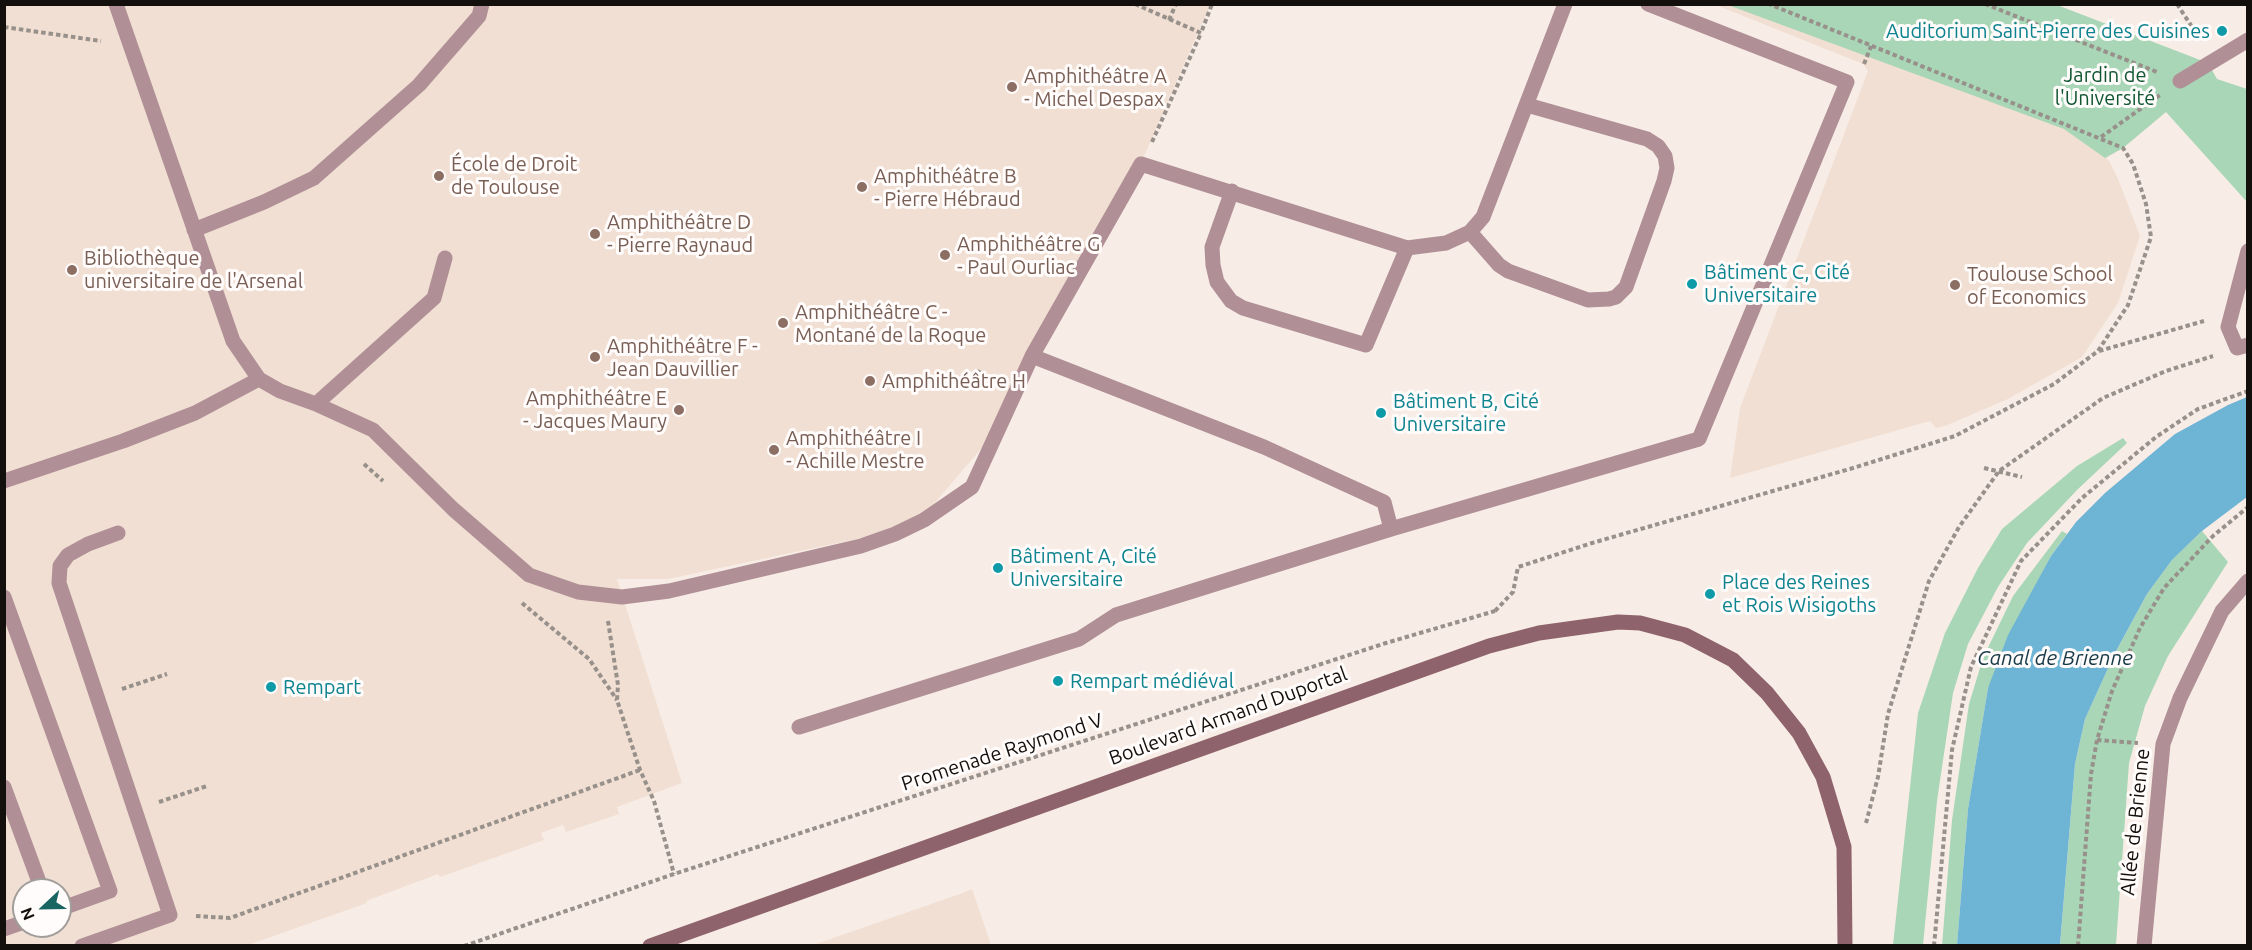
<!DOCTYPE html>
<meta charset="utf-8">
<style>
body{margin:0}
#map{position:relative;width:2252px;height:950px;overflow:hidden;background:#f8ede6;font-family:Ubuntu,sans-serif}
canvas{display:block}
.frame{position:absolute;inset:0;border:6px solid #120f0c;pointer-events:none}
.north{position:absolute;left:12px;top:878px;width:60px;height:60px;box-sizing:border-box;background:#fffcfb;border:2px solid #a09d9b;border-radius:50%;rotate:248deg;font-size:16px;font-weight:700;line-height:24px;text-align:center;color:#120f0c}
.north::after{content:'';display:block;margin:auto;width:21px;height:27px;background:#186561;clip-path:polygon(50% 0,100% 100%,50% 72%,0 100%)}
</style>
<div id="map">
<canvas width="2252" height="950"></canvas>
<div class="frame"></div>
<div class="north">N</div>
</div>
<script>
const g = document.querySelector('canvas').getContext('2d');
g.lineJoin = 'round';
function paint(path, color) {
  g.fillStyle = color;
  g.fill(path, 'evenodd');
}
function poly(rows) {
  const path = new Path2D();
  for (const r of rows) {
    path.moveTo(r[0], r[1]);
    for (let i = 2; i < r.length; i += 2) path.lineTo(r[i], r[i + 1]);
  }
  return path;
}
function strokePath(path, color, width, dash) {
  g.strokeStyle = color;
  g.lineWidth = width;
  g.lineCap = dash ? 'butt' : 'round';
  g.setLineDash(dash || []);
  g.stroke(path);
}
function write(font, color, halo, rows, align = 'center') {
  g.font = font + ' Ubuntu,sans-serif';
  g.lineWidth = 6;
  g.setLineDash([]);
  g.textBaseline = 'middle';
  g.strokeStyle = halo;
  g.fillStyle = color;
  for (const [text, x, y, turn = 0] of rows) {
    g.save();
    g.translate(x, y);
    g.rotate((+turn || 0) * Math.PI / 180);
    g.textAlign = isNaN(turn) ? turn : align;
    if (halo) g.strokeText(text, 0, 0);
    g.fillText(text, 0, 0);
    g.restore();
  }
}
const built = poly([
 [5,5,1210,5,1141,163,992,436,927,512,894,531,668,579,617,579,682,783,617,807,619,814,566,832,563,825,541,833,544,840,440,877,438,874,366,901,367,903,248,945,5,946],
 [24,890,60,890,60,926,24,926],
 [1716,5,2057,5,2166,112,2123,148,2106,158,2110,162,2118,179,2140,236,2118,303,2082,357,2008,399,1945,426,1936,428,1930,421,1730,478,1740,408,1868,71,1863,64],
 [972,889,991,945,813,945,960,894]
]);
const green = poly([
 [1728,5,2057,5,2208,63,2217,79,2247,89,2247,202,2166,112,2123,148,2105,158,2064,129],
 [2123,438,2127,443,2077,490,2027,543,1998,587,1968,644,1953,693,1937,801,1923,945,1893,945,1918,713,1945,633,1978,568,2002,529,2077,466],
 [2062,531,2067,534,2051,556,2033,591,1988,688,1968,809,1957,945,1942,946,1952,820,1969,704,1983,658,2013,596],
 [2202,531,2228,562,2168,656,2145,706,2129,763,2116,945,2060,946,2075,764,2085,719,2115,653,2147,594,2172,560]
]);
const water = poly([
 [2247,397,2247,497,2202,531,2172,560,2147,594,2115,653,2085,719,2075,764,2060,945,1957,945,1968,809,1988,688,2008,635,2051,556,2076,522,2105,493,2175,434,2228,405]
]);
const path = poly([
 [1135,4,1201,33,1212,4],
 [1985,4,2157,72],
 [2177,4,2200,39],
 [1169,20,1176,4],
 [4,27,101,41],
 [1864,64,1872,44],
 [2101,137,2160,95],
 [1152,142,1201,33],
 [2099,351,2204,321],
 [977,371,992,379],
 [364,464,383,481],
 [1984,468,2022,477],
 [522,603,589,659,617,700],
 [1495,611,1513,592,1518,567,1592,543,1853,468,1955,436,2054,384,2098,351,2128,305,2151,237,2146,204,2133,164,2123,148,1769,4],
 [608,621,618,685,617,700,640,770,654,801,674,874],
 [122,689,167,674],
 [2097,740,2138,743],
 [159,802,207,786],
 [1866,823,1878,777,1888,714,1929,581,1959,527,1999,471,2103,398,2166,371,2213,356],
 [196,916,230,918,640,770],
 [464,946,674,874,1386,643,1495,611],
 [1934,946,1952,750,1971,667,2021,561,2082,498,2156,437,2198,409,2248,391],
 [2078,946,2091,774,2097,740,2112,691,2140,628,2164,588,2213,536,2248,507]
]);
const lane = poly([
 [116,4,233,341,259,379,280,391,316,404,373,430,453,509,529,575,578,592,622,597,669,591,861,546,895,534,924,520,972,487,1032,356,1141,164,1407,248,1446,243,1470,232,1483,217,1565,4],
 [2180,81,2248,40],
 [1232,191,1212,247,1213,265,1217,282,1231,301,1243,308,1366,345,1407,248],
 [194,230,264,202,314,178,419,85,479,16,482,4],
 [1470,232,1499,265,1508,271,1588,300,1609,299,1616,297,1626,287,1664,181,1667,168,1665,156,1658,146,1647,139,1527,105],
 [1032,356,1264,447,1384,502,1391,529],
 [316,404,434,298,445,258],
 [4,481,123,441,195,413,259,379],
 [4,597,110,891,60,909],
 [799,727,1079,639,1116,615,1391,529,1699,439,1847,82,1648,4],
 [4,787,42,890],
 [4,929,24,922],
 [82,946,170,915,59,583,60,566,68,555,88,544,118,533]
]);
const street = poly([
 [2248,251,2228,327,2237,348,2248,345],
 [2144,946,2163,744,2180,698,2222,611,2248,581]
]);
const secondary = poly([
 [650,946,1489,646,1539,633,1618,622,1640,623,1685,635,1733,660,1767,693,1799,733,1823,777,1844,847,1845,946]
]);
const markers = [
 [2222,31,6,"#0f9aa8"],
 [1012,87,6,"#8d6e63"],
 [439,176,6,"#8d6e63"],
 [862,187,6,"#8d6e63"],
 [595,234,6,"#8d6e63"],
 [945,255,6,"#8d6e63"],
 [72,270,6,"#8d6e63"],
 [1692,284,6,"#0f9aa8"],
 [1955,285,6,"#8d6e63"],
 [783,323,6,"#8d6e63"],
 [595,357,6,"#8d6e63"],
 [870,381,6,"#8d6e63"],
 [679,410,6,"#8d6e63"],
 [1381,413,6,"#0f9aa8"],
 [774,450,6,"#8d6e63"],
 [998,568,6,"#0f9aa8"],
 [1710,594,6,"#0f9aa8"],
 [1058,681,6,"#0f9aa8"],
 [271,687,6,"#0f9aa8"]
];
const cultureNames = [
 ["Auditorium Saint-Pierre des Cuisines",2210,31,"right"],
 ["Bâtiment C, Cité",1704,272],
 ["Universitaire",1704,295],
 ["Bâtiment B, Cité",1393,401],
 ["Universitaire",1393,424],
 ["Bâtiment A, Cité",1010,556],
 ["Universitaire",1010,579],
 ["Place des Reines",1722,582],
 ["et Rois Wisigoths",1722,605],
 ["Rempart médiéval",1070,681],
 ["Rempart",283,687]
];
const parkNames = [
 ["Jardin de",2105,75],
 ["l'Université",2105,98]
];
const educationNames = [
 ["Amphithéâtre A",1024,76],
 ["- Michel Despax",1024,99],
 ["École de Droit",451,164],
 ["de Toulouse",451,187],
 ["Amphithéâtre B",874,176],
 ["- Pierre Hébraud",874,199],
 ["Amphithéâtre D",607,222],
 ["- Pierre Raynaud",607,245],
 ["Amphithéâtre G",957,244],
 ["- Paul Ourliac",957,267],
 ["Bibliothèque",84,258],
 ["universitaire de l'Arsenal",84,281],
 ["Toulouse School",1967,274],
 ["of Economics",1967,297],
 ["Amphithéâtre C -",795,312],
 ["Montané de la Roque",795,335],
 ["Amphithéâtre F -",607,346],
 ["Jean Dauvillier",607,369],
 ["Amphithéâtre H",882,381],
 ["Amphithéâtre E",667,398,"right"],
 ["- Jacques Maury",667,421,"right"],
 ["Amphithéâtre I",786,438],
 ["- Achille Mestre",786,461]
];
const streetNames = [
 ["Boulevard Armand Duportal",1228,716,-20],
 ["Promenade Raymond V",1002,752,-18],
 ["Allée de Brienne",2135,822,-84]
];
const waterNames = [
 ["Canal de Brienne",2055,658]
];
paint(built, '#f0dfd2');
paint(green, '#a9d6b6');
paint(water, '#6eb4d5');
strokePath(path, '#98908b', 4, [4.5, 3]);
strokePath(lane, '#b09096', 15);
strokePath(street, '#b09096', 15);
strokePath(secondary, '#8f636b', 15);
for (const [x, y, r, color] of markers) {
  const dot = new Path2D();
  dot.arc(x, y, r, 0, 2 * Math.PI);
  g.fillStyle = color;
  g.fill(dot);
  strokePath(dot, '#fffcfb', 2);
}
write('20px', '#0d838f', '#fffcfb', cultureNames, 'left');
write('20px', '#105631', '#fffcfb', parkNames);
write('20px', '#785e54', '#fffcfb', educationNames, 'left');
write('20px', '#120f0c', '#fffcfb', streetNames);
write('italic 21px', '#173847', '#fffcfb', waterNames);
</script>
